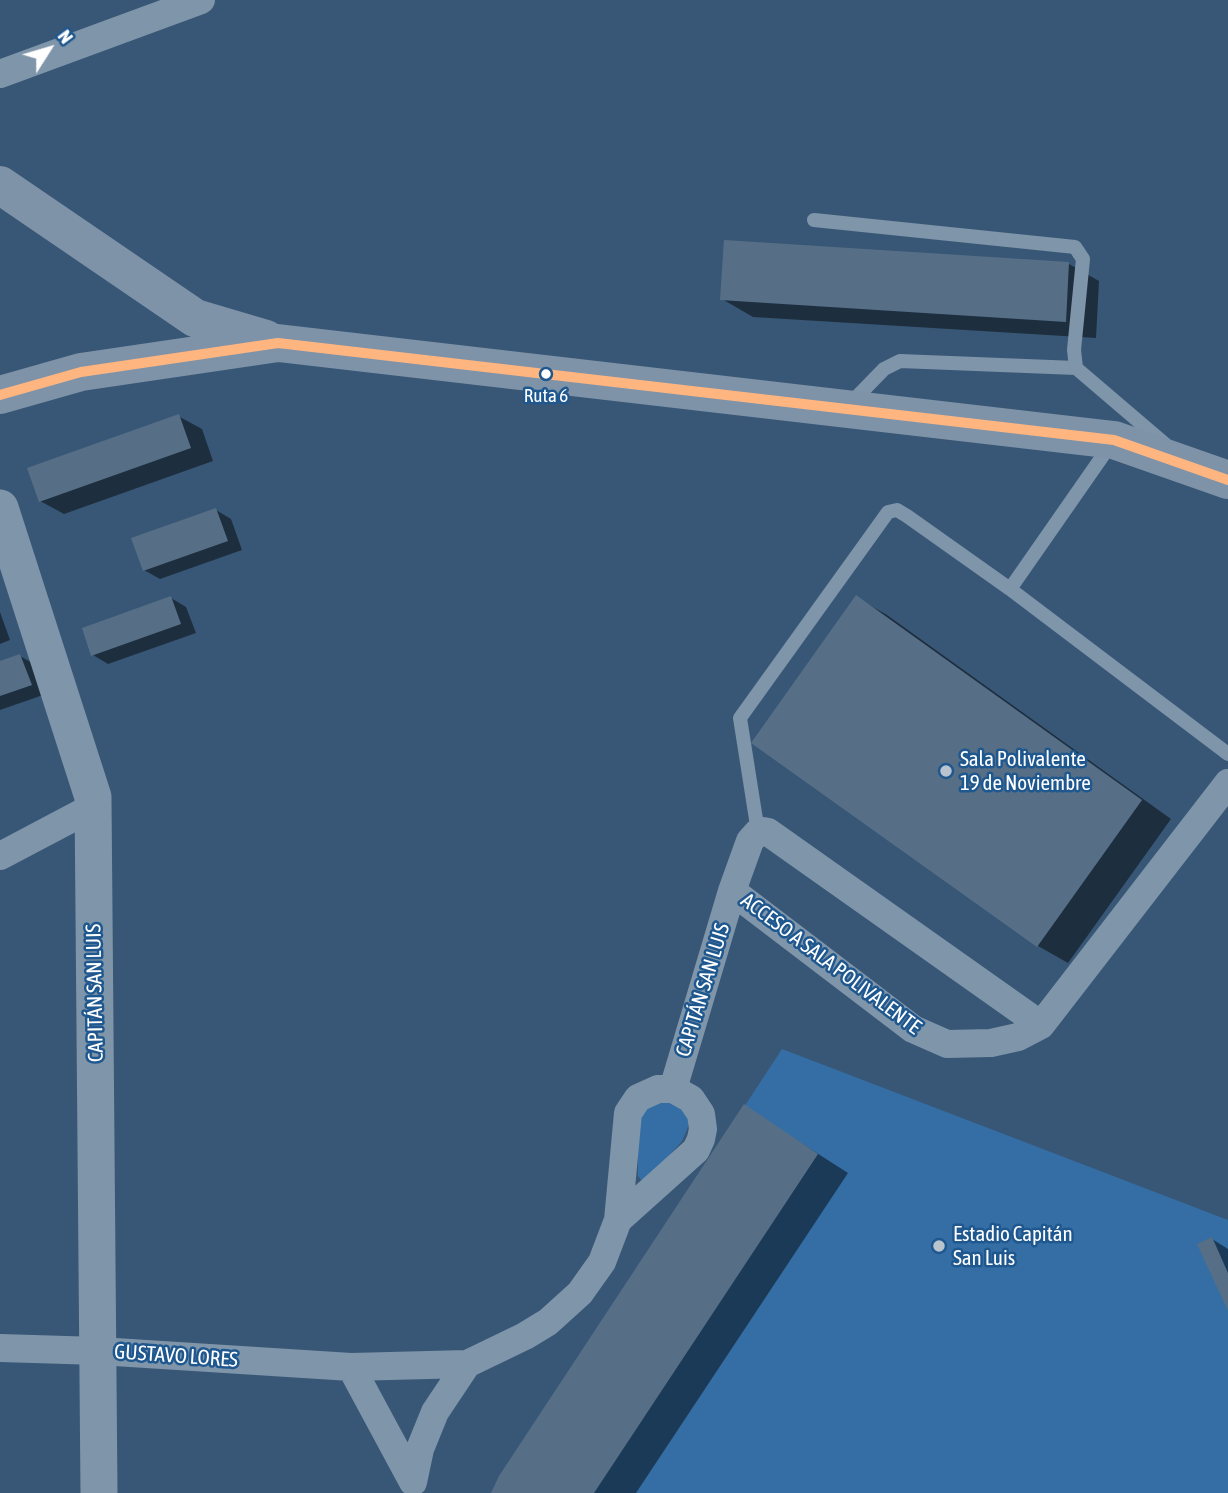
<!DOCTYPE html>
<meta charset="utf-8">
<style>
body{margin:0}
#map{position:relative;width:1228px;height:1493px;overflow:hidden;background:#385776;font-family:"Asap Condensed",sans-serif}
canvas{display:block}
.north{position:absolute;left:14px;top:14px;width:70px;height:70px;-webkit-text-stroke:5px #1f578f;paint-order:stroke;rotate:53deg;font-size:19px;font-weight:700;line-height:28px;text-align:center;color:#fff}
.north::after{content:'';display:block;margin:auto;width:24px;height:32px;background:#fff;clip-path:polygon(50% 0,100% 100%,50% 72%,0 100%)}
</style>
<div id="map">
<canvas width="1228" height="1493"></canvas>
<div class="north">N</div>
</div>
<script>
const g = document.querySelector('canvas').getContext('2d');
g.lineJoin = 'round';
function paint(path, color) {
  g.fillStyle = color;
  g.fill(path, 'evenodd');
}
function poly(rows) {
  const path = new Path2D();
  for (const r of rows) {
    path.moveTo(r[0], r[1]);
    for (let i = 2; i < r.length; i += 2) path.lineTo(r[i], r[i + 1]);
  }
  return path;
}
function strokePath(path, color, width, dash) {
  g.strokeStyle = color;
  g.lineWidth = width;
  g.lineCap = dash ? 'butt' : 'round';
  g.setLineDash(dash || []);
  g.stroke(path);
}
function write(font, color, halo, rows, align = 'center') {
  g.font = font + ' "Asap Condensed",sans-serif';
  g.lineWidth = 5;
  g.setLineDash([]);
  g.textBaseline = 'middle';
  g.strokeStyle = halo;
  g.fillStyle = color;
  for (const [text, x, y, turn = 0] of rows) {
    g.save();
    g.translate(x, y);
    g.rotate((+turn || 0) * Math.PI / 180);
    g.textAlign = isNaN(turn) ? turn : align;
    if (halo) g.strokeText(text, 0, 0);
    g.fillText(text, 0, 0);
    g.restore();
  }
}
const green = poly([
 [782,1049,1228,1220,1228,1493,491,1493],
 [656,1100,679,1105,688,1118,688,1127,682,1141,647,1181,642,1181,638,1176,638,1126,643,1109]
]);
const shadow = poly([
 [1069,264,1099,281,1096,338,753,317,722,299],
 [178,416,202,429,213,461,64,514,40,501],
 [216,510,231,519,242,550,160,579,144,570],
 [171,598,186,607,196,633,108,664,93,655],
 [857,598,887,615,1171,819,1068,963,1038,946,753,742],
 [0,612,10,640,0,644],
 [20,656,36,665,46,694,0,710,0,663],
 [745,1107,848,1173,636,1493,493,1493],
 [1212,1239,1228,1249,1228,1307]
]);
const building = poly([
 [724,240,1069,262,1066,322,720,300],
 [179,414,191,448,39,502,27,468],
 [216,508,228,541,143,571,131,538],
 [856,595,1142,800,1037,947,751,743],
 [171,596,181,624,91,656,82,628],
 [20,654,32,685,0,696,0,661],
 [744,1104,818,1154,594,1493,491,1493,499,1476],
 [1212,1237,1228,1273,1228,1311,1197,1244]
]);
const service = poly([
 [814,220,1075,247,1083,259,1074,350,1076,368,1165,444],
 [849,405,884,369,900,361,1076,368],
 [1111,444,1010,589,1228,754],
 [758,832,740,718,888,512,897,510,907,516,1010,589]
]);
const minor = poly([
 [0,74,201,0],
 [0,856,93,807],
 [1041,1025,1228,783],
 [658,1089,673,1089,691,1099,701,1114,703,1129,701,1139,696,1150,618,1220,628,1113,638,1098,658,1089],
 [673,1089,732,891,750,841,758,832,763,831,768,832,1041,1025,1018,1037,991,1043,947,1044,913,1029,732,891],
 [0,1348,99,1351,351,1367,467,1364,525,1336,548,1322,580,1293,602,1262,618,1220],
 [351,1367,413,1482,420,1449,435,1412,467,1364]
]);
const tertiary = poly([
 [0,508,93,797,99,1493]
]);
const primary = poly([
 [0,185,195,318,266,339],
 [0,395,81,372,278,343,1114,440,1228,480]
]);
const bus1 = poly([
 [0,395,81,372,278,343,1114,440,1228,480]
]);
const markers = [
 [546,374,6,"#fff"],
 [946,771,7,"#b9c4cf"],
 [939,1246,7,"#b9c4cf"]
];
const busNames = [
 ["Ruta 6",546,396]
];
const poiNames = [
 ["Sala Polivalente",960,759],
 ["19 de Noviembre",960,783],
 ["Estadio Capitán",953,1234],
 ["San Luis",953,1258]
];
const streetNames = [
 ["ACCESO A SALA POLIVALENTE",831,964,37],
 ["CAPITÁN SAN LUIS",703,990,-73],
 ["CAPITÁN SAN LUIS",95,993,-91],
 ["GUSTAVO LORES",176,1356,4]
];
paint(green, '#346ea5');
paint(shadow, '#0007');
paint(building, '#566f87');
strokePath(service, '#7f95a9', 14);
strokePath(minor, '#7f95a9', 28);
strokePath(tertiary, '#7f95a9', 37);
strokePath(primary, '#7f93a8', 38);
strokePath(bus1, '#ffb580', 10);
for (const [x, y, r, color] of markers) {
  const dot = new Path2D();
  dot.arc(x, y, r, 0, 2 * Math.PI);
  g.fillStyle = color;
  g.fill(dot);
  strokePath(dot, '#1f578f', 2.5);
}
write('19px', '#fff', '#1f578f', busNames);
write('21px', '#fff', '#1f578f', poiNames, 'left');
write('21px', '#fff', '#1f578f', streetNames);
</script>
